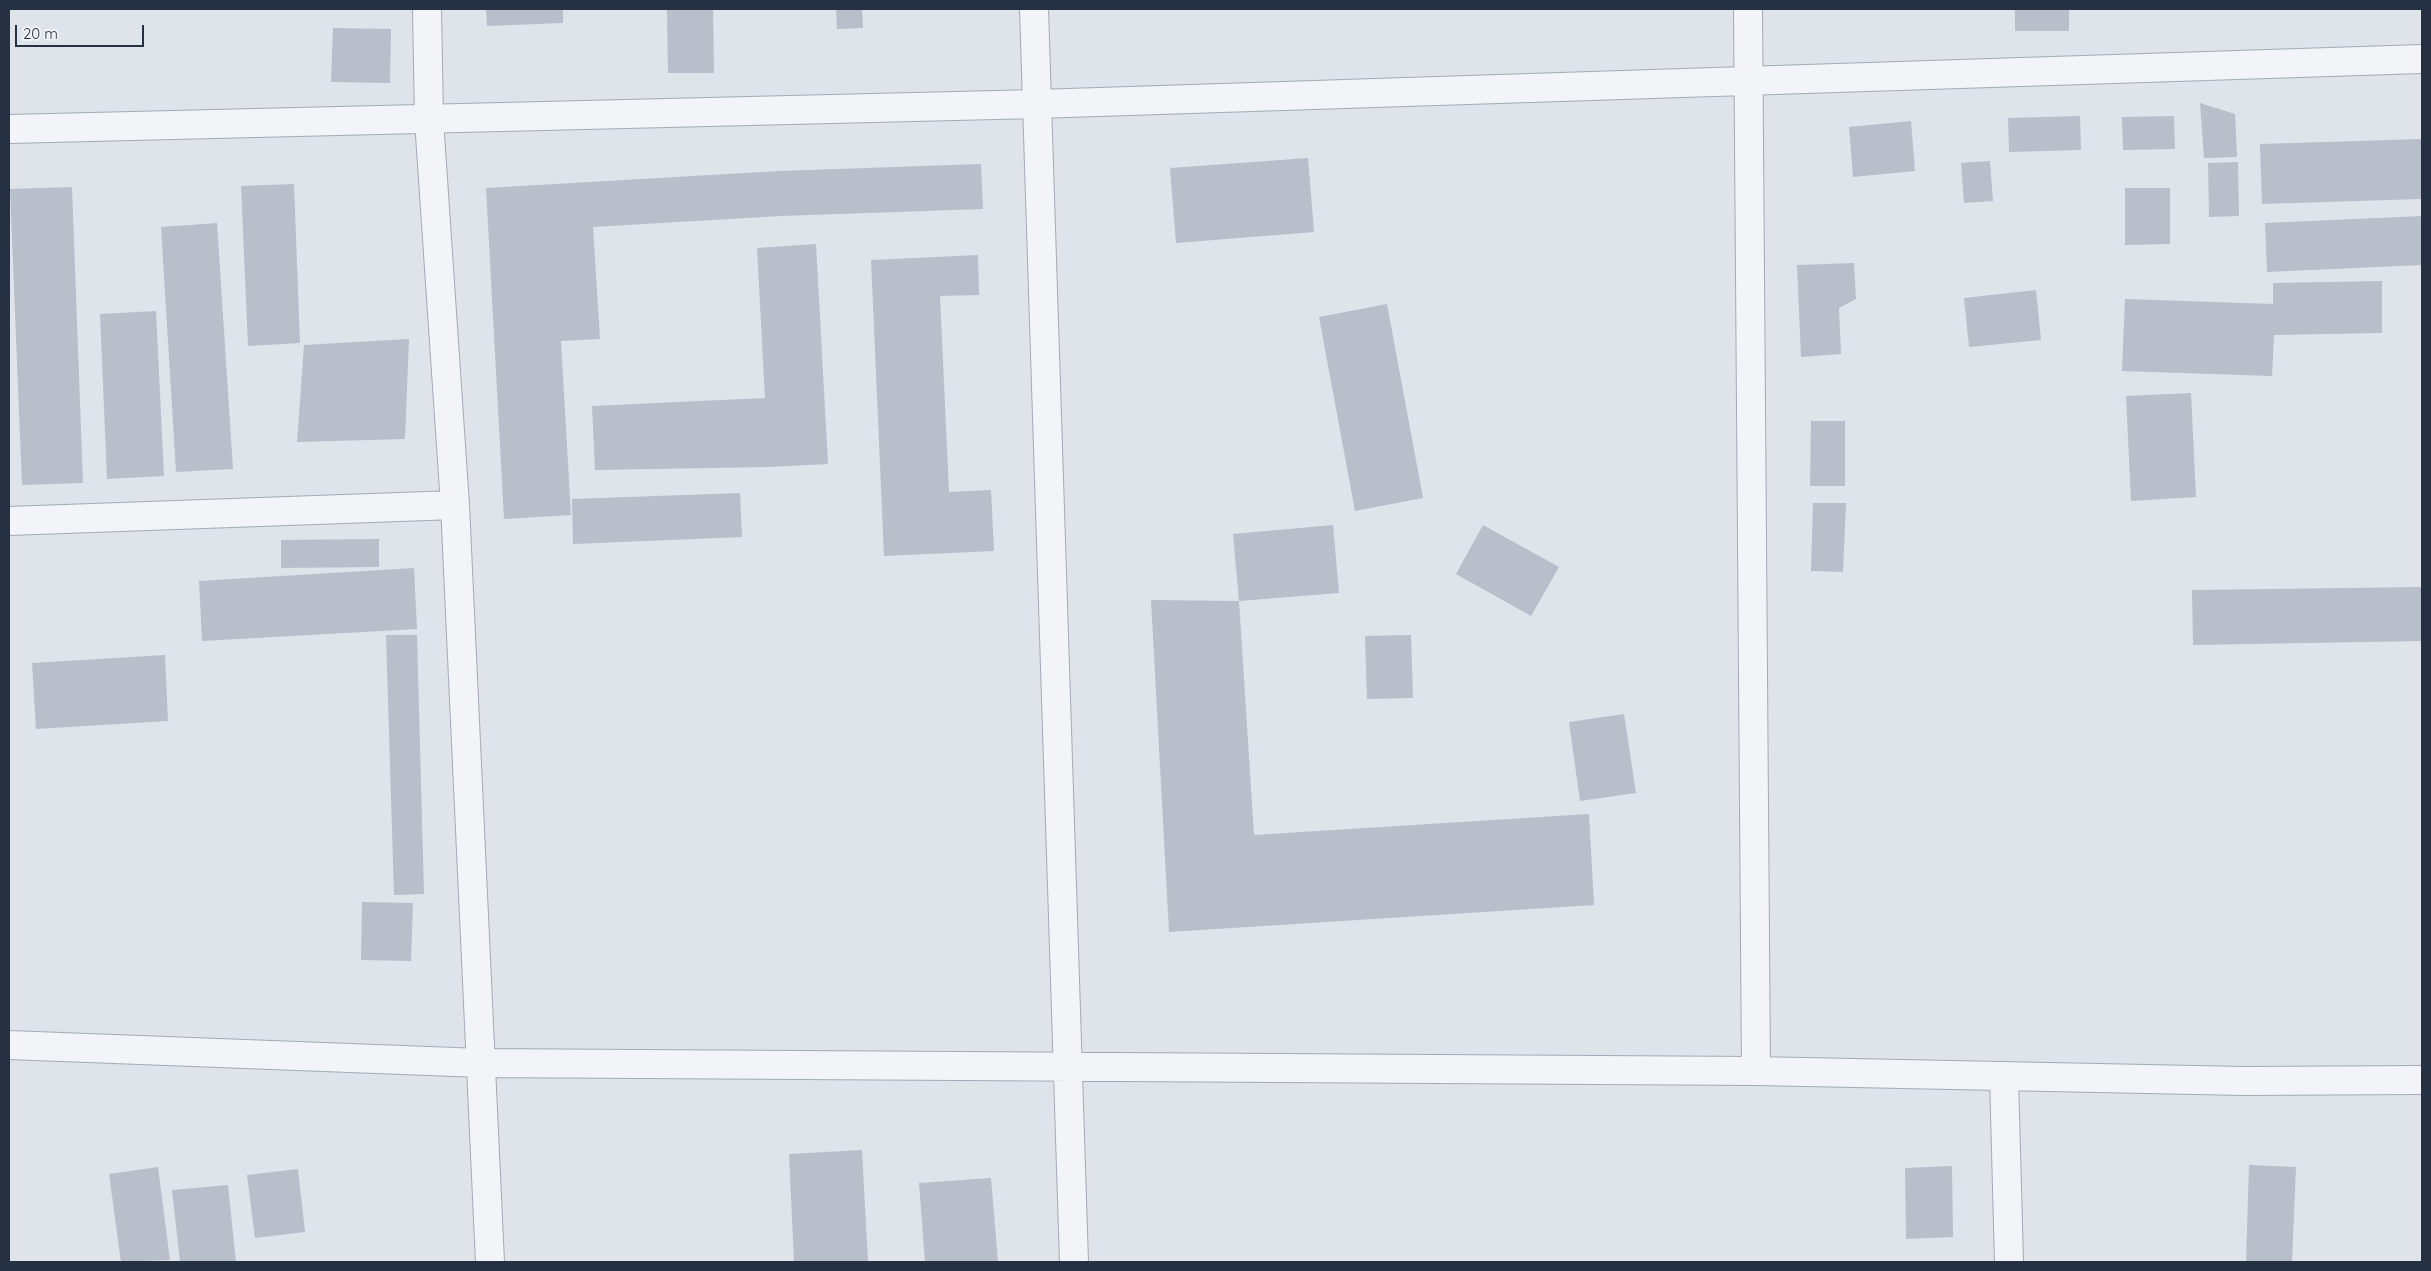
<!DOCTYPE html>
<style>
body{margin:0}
#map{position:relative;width:2431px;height:1271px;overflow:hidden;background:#dfe3ea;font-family:Quicksand,sans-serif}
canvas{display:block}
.frame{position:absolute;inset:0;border:10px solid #263043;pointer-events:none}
.scale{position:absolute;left:15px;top:25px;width:129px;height:22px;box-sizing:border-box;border:2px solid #263043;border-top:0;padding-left:6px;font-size:15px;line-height:18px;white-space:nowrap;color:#263043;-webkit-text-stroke:4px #eff2f7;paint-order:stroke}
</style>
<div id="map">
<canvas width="2431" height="1271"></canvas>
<div class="frame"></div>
<div class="scale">20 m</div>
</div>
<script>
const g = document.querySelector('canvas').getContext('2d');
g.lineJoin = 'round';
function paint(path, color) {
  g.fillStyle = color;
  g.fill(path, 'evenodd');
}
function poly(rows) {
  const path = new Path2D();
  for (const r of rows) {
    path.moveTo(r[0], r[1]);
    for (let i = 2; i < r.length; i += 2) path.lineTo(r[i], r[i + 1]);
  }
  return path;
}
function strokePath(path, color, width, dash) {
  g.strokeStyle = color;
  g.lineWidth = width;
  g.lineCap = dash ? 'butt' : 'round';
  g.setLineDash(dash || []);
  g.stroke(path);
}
const building = poly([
 [486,9,563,9,563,23,487,26],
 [667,9,713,9,714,73,668,73],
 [836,9,862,9,863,28,837,29],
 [2015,9,2069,9,2069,31,2015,31],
 [333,28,391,29,390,83,331,82],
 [2200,103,2235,114,2237,157,2204,158],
 [2080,116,2081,150,2009,152,2008,118],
 [2174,116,2175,149,2123,150,2122,117],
 [1911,121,1915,171,1853,177,1849,127],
 [2422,139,2422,199,2262,204,2260,144],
 [1308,158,1314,232,1176,243,1170,168],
 [1990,161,1993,201,1964,203,1961,163],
 [2238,162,2239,216,2209,217,2208,163],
 [981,164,983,209,781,216,593,227,600,339,561,341,571,515,504,519,486,188,779,171],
 [294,184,300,343,248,346,241,186],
 [72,187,83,483,22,485,10,189],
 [2125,188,2170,188,2170,244,2125,245],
 [2422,216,2422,265,2267,272,2265,223],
 [217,223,233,469,176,472,161,227],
 [816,244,828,464,769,467,595,470,592,406,765,398,757,248],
 [978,255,979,295,940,296,949,492,991,490,994,551,884,556,871,260],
 [1854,263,1856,299,1839,308,1841,354,1801,357,1797,265],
 [2382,281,2382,333,2274,335,2272,376,2122,371,2125,299,2273,304,2273,283],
 [2036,290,2041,340,1969,347,1964,298],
 [1387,304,1423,498,1355,511,1319,317],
 [156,311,164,476,107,479,100,314],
 [409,339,405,439,297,442,304,345],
 [2191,393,2196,497,2131,501,2126,396],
 [1811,421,1845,421,1845,486,1810,486],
 [740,493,742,537,573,544,572,499],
 [1813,503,1846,503,1843,572,1811,571],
 [1333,525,1339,593,1239,601,1254,835,1589,814,1594,905,1169,932,1151,600,1239,601,1233,534],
 [1483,525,1559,567,1531,616,1456,574],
 [379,539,379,567,281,568,281,540],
 [414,568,417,629,202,641,199,581],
 [2422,587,2422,641,2193,645,2192,590],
 [386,635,417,635,424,894,394,895],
 [1411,635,1413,698,1367,699,1365,636],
 [165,655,168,721,36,729,32,663],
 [1624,714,1636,793,1580,801,1569,722],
 [362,902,413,903,411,961,361,960],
 [862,1150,868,1262,794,1262,789,1154],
 [2249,1165,2296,1167,2292,1262,2246,1262],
 [1952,1166,1953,1237,1906,1239,1905,1168],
 [158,1167,170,1260,121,1262,109,1174],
 [298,1169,305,1232,255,1238,247,1175],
 [991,1178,998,1262,925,1262,919,1183],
 [228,1185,236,1262,180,1262,172,1190]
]);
const minor = poly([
 [427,9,429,120,455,505,490,1262],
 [1034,9,1074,1262],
 [1748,9,1756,1071],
 [9,129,1037,104,2422,59],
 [9,521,455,505],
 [9,1045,481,1063,1756,1071,2244,1081,2422,1080],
 [2004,1076,2009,1262]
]);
paint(building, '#b8bfca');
strokePath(minor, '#a4aab5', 30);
strokePath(minor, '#f2f4f8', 28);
</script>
